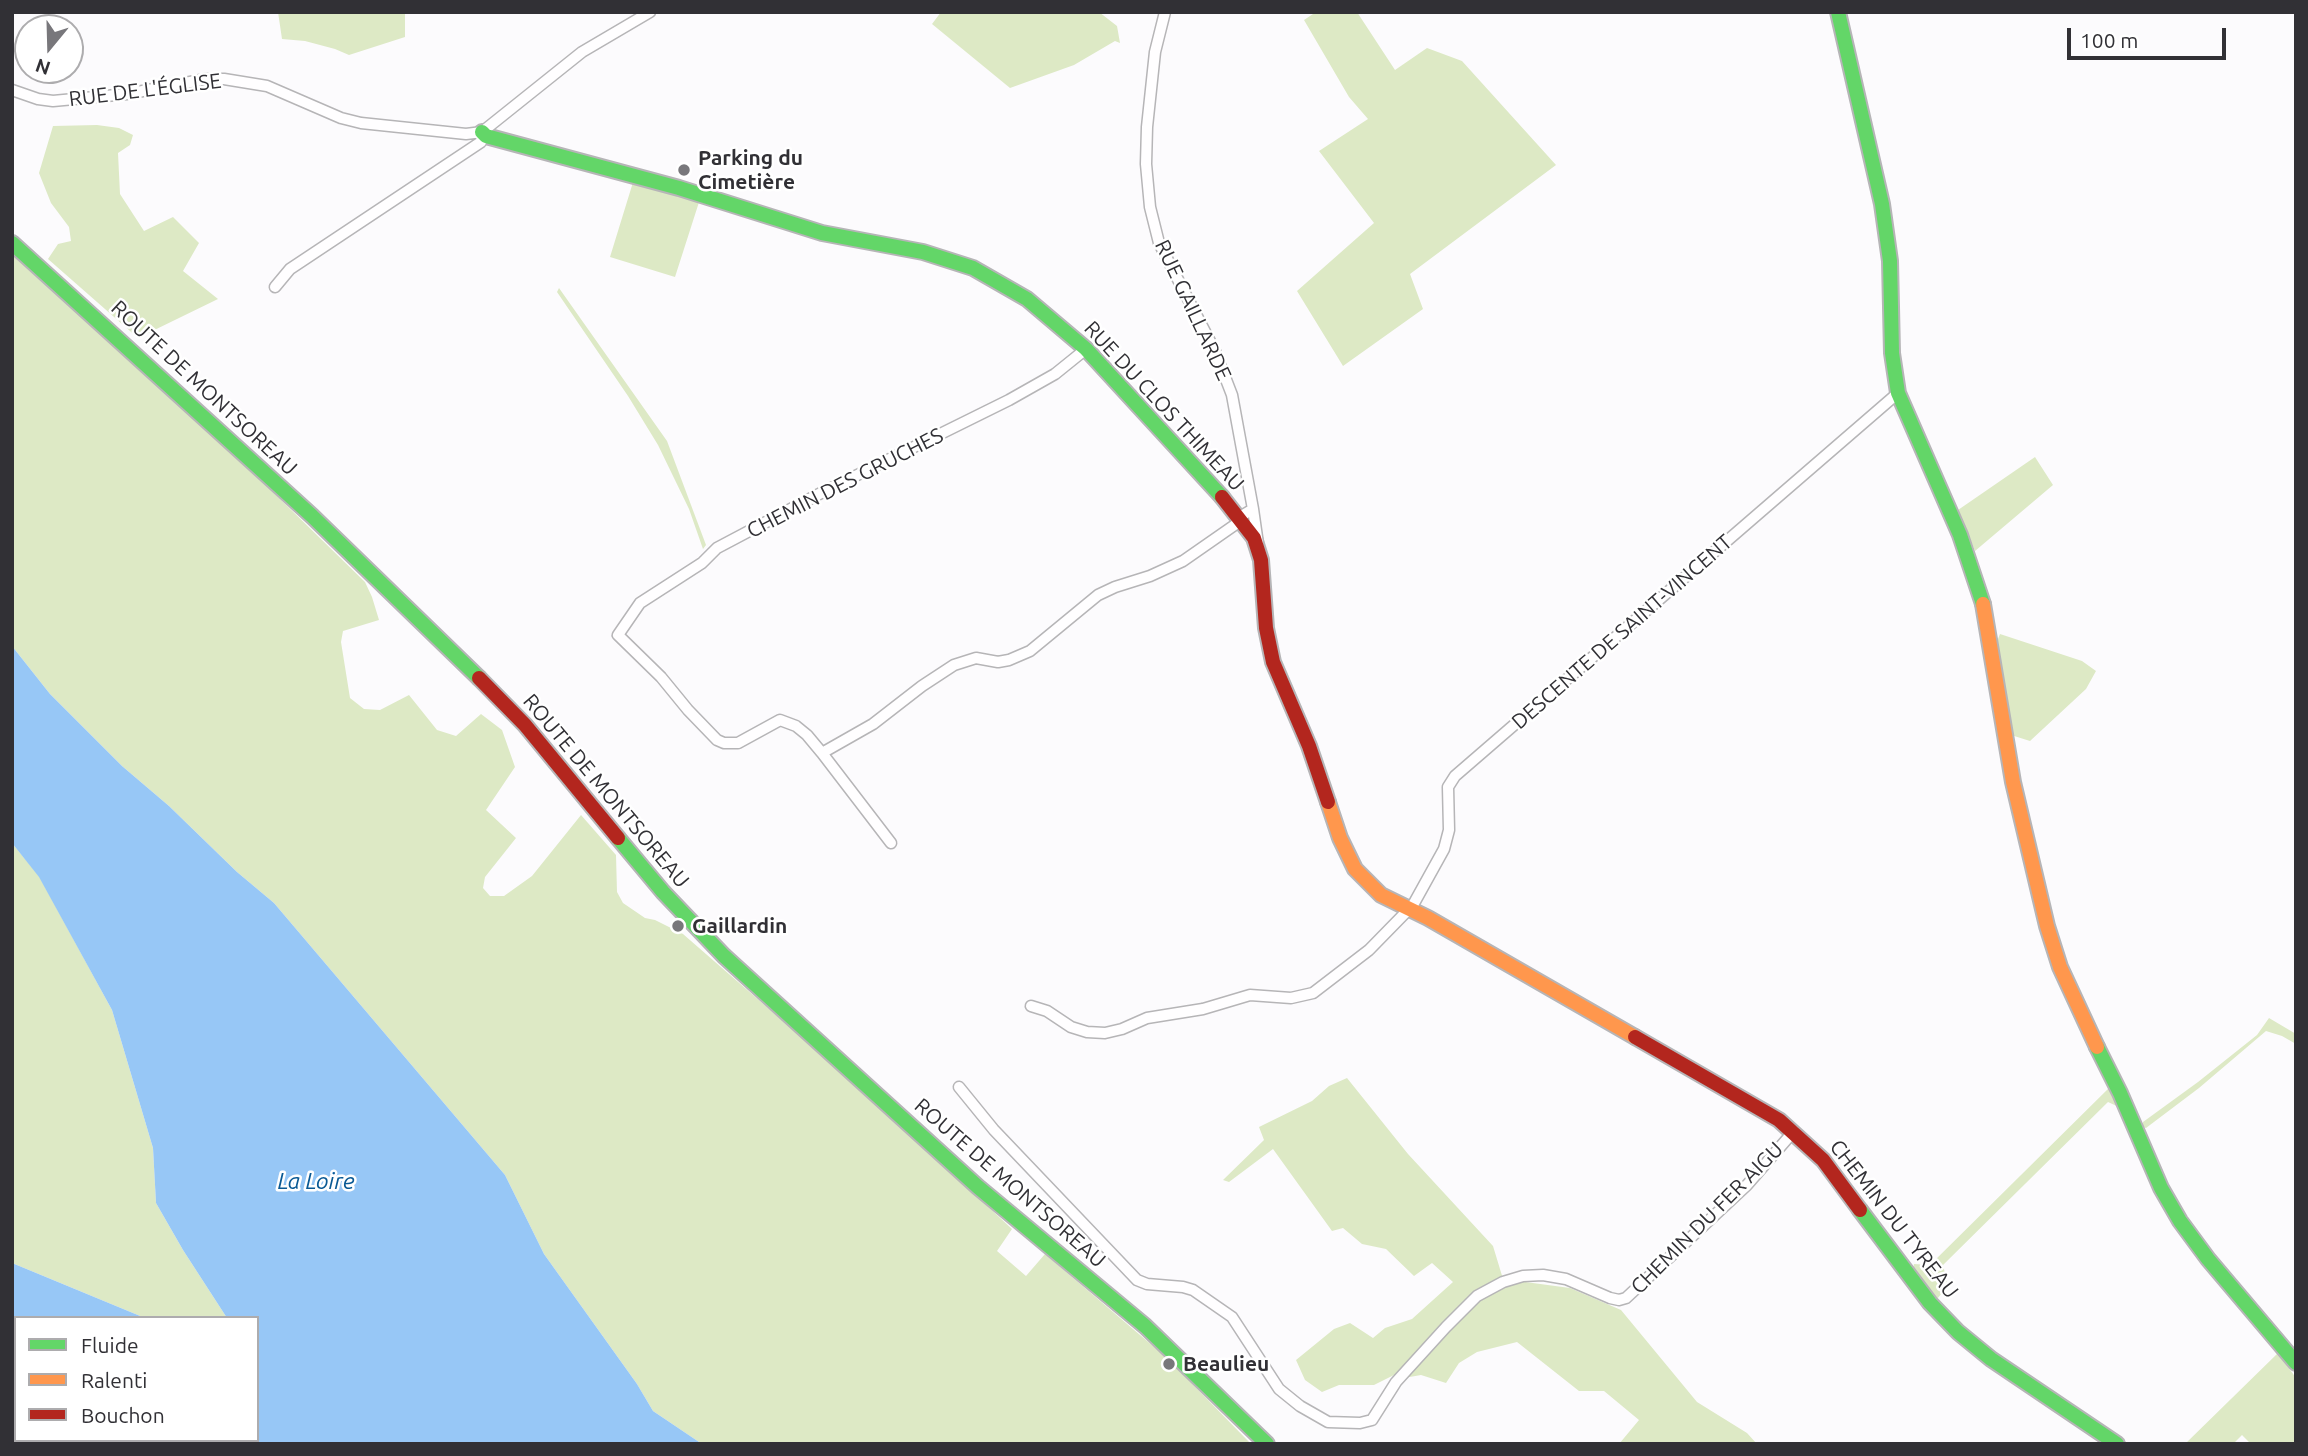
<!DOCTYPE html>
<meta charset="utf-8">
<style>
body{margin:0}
#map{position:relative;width:2308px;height:1456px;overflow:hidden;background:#fcfbfd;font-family:Ubuntu,sans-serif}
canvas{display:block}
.frame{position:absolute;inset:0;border:14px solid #313035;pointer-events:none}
.legend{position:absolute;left:14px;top:1316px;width:245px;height:126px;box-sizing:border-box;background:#fff;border:2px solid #adacae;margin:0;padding:9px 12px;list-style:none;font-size:21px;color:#313035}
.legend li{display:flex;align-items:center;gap:14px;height:35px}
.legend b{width:35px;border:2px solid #adacae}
.north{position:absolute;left:14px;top:14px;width:70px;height:70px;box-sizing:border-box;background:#fff;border:2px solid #adacae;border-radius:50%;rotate:199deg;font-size:19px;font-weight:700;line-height:28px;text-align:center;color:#313035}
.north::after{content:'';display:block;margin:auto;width:24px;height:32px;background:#78777b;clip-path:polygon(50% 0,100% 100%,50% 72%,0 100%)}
.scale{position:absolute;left:2067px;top:28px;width:159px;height:32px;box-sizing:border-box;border:4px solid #313035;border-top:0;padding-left:9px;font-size:21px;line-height:24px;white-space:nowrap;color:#313035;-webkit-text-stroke:5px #fff;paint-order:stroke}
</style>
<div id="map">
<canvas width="2308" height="1456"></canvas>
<div class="frame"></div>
<ul class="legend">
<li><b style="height:9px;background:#63d668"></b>Fluide</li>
<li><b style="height:9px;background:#ff974d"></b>Ralenti</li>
<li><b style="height:9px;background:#b3261e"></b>Bouchon</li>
</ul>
<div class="north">N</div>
<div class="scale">100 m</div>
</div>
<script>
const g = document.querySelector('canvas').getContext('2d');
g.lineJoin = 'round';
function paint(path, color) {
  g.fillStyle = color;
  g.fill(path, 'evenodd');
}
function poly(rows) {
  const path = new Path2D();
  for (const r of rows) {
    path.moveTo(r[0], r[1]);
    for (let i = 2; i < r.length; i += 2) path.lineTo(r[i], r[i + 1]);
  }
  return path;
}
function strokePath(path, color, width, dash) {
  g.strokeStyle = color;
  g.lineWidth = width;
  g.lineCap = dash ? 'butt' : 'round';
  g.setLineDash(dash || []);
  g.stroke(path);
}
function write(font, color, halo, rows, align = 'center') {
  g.font = font + ' Ubuntu,sans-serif';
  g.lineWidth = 5;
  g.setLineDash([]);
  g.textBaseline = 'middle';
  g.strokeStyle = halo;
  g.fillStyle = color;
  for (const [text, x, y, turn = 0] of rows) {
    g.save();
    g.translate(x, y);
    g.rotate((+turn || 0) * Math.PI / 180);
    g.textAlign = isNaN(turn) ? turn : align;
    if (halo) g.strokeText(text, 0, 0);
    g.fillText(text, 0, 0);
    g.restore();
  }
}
const green = poly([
 [278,12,405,12,405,37,349,55,335,49,305,41,282,39],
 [941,12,1099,12,1117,26,1120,43,1115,41,1074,65,1010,88,932,24],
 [1316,12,1357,12,1395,70,1427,48,1462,61,1556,165,1410,274,1423,309,1343,366,1297,291,1374,223,1319,151,1368,119,1349,97,1304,20],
 [97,125,119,128,133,135,130,145,118,153,120,194,144,231,173,217,199,243,183,271,218,299,138,338,48,259,58,244,71,241,69,227,51,203,39,173,53,126],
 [634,179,700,199,675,277,610,257],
 [12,252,236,456,365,582,372,597,379,620,343,631,341,642,350,698,364,709,380,710,409,695,437,730,456,736,481,714,502,730,515,767,486,810,516,838,485,877,483,888,490,896,504,896,532,876,581,815,616,855,617,892,623,903,645,918,655,920,683,934,869,1096,1012,1229,997,1251,1026,1276,1045,1254,1167,1358,1251,1444,702,1444,653,1411,637,1384,544,1254,505,1175,274,903,237,872,169,806,122,766,50,694,12,646],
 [559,288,667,441,706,545,703,549,689,509,658,445,628,396,557,292],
 [2035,457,2053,485,1975,551,1958,510],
 [2000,634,2082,661,2096,671,2086,689,2030,741,2011,735,1996,644],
 [12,843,39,876,112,1010,153,1148,156,1203,183,1250,227,1318,145,1318,12,1263],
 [2269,1018,2296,1034,2296,1044,2282,1036,2266,1031,2199,1088,2146,1128,2143,1127,2143,1122,2198,1082,2257,1035],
 [1347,1078,1408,1154,1493,1246,1503,1279,1570,1288,1621,1310,1697,1402,1747,1433,1757,1444,1619,1444,1639,1420,1604,1391,1579,1391,1517,1342,1477,1352,1459,1363,1446,1383,1421,1375,1404,1378,1394,1375,1374,1385,1339,1385,1322,1392,1305,1380,1296,1360,1334,1329,1350,1323,1373,1338,1385,1328,1412,1319,1453,1282,1432,1263,1414,1276,1386,1249,1362,1244,1343,1228,1332,1231,1273,1149,1229,1182,1223,1180,1264,1140,1259,1127,1312,1101,1329,1086],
 [2111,1086,2121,1108,2108,1102,1943,1265,1948,1286,1937,1299,1924,1288,1913,1269,1914,1264,1930,1265],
 [2278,1353,2296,1378,2296,1444,2251,1444,2242,1435,2233,1444,2185,1444]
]);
const water = poly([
 [12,646,50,694,122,766,169,806,237,872,274,903,505,1175,544,1254,637,1384,653,1411,702,1444,12,1444,12,1263,145,1318,16,1318,16,1440,257,1440,257,1318,227,1318,183,1250,156,1203,153,1148,112,1010,39,877,12,843]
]);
const street = poly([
 [12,90,38,99,53,101,127,94,206,79,224,79,267,86,341,118,361,123,466,134,482,132],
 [482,132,582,52,650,12],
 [275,287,290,269,481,142,482,132],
 [1253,509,1258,544],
 [822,753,873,724,922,686,954,665,976,658,998,662,1009,660,1030,651,1098,595,1115,587,1150,576,1183,561,1239,522,1243,515,1253,509,1232,395,1215,351,1159,243,1150,207,1146,164,1147,127,1155,52,1165,12],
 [891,843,822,753,807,735,796,726,780,720,738,743,724,743,717,740,688,710,661,677,618,635,640,603,702,563,717,548,821,493,1009,400,1055,374,1086,349],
 [1031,1006,1047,1011,1071,1027,1087,1032,1105,1033,1122,1029,1147,1018,1203,1009,1250,995,1291,998,1313,993,1369,950,1413,905,1444,849,1449,830,1448,787,1455,776,1898,393],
 [959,1087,994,1130,1137,1280,1147,1284,1183,1287,1193,1290,1232,1317,1279,1389,1300,1406,1328,1422,1360,1423,1372,1420,1396,1382,1446,1327,1477,1296,1503,1282,1523,1276,1543,1275,1566,1279,1610,1298,1619,1300,1626,1298,1747,1185,1794,1131]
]);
const fast = poly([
 [1838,12,1882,204,1890,261,1892,353,1898,393,1960,535,1983,604],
 [482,132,486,136,679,188,822,233,923,252,973,268,1027,299,1086,349,1222,497],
 [12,243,312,516,479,678],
 [618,838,663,892,724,956,978,1187,1145,1326,1267,1444],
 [2097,1047,2120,1093,2161,1188,2180,1221,2208,1259,2296,1363],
 [1860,1210,1930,1303,1958,1332,1991,1359,2117,1444]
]);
const slow = poly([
 [1983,604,2013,782,2047,926,2060,967,2097,1047],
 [1328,802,1340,838,1355,869,1381,895,1428,918,1635,1037]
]);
const jam = poly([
 [1222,497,1254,538,1261,560,1266,628,1273,662,1309,746,1328,802],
 [479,678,525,725,618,838],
 [1635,1037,1779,1120,1823,1160,1860,1210]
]);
const markers = [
 [684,170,7,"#78777b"],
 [678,926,7,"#78777b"],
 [1169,1364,7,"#78777b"]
];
const streetNames = [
 ["RUE DE L'ÉGLISE",145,90,-7],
 ["RUE GAILLARDE",1193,310,65],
 ["ROUTE DE MONTSOREAU",204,388,43],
 ["RUE DU CLOS THIMEAU",1164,406,47],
 ["CHEMIN DES GRUCHES",845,483,-27],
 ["DESCENTE DE SAINT-VINCENT",1622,632,-41],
 ["ROUTE DE MONTSOREAU",606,791,50],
 ["ROUTE DE MONTSOREAU",1010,1183,41],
 ["CHEMIN DU FER AIGU",1707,1218,-45],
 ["CHEMIN DU TYREAU",1894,1219,52]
];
const poiNames = [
 ["Parking du",698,158],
 ["Cimetière",698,182],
 ["Gaillardin",692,926],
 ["Beaulieu",1183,1364]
];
const waterNames = [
 ["La Loire",316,1181]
];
paint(green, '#dde9c5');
paint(water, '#97c7f6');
strokePath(street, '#b6b5b7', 13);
strokePath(fast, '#b6b5b7', 18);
strokePath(slow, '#b6b5b7', 18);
strokePath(jam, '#b6b5b7', 18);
strokePath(street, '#fffeff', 10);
strokePath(fast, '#63d668', 14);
strokePath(slow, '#ff974d', 14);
strokePath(jam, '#b3261e', 14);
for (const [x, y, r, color] of markers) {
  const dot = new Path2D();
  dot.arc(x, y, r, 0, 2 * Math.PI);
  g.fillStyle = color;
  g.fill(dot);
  strokePath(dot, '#fff', 2.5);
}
write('21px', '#313035', '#fff', streetNames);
write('bold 21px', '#313035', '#fff', poiNames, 'left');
write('italic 23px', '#095994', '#fff', waterNames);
</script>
